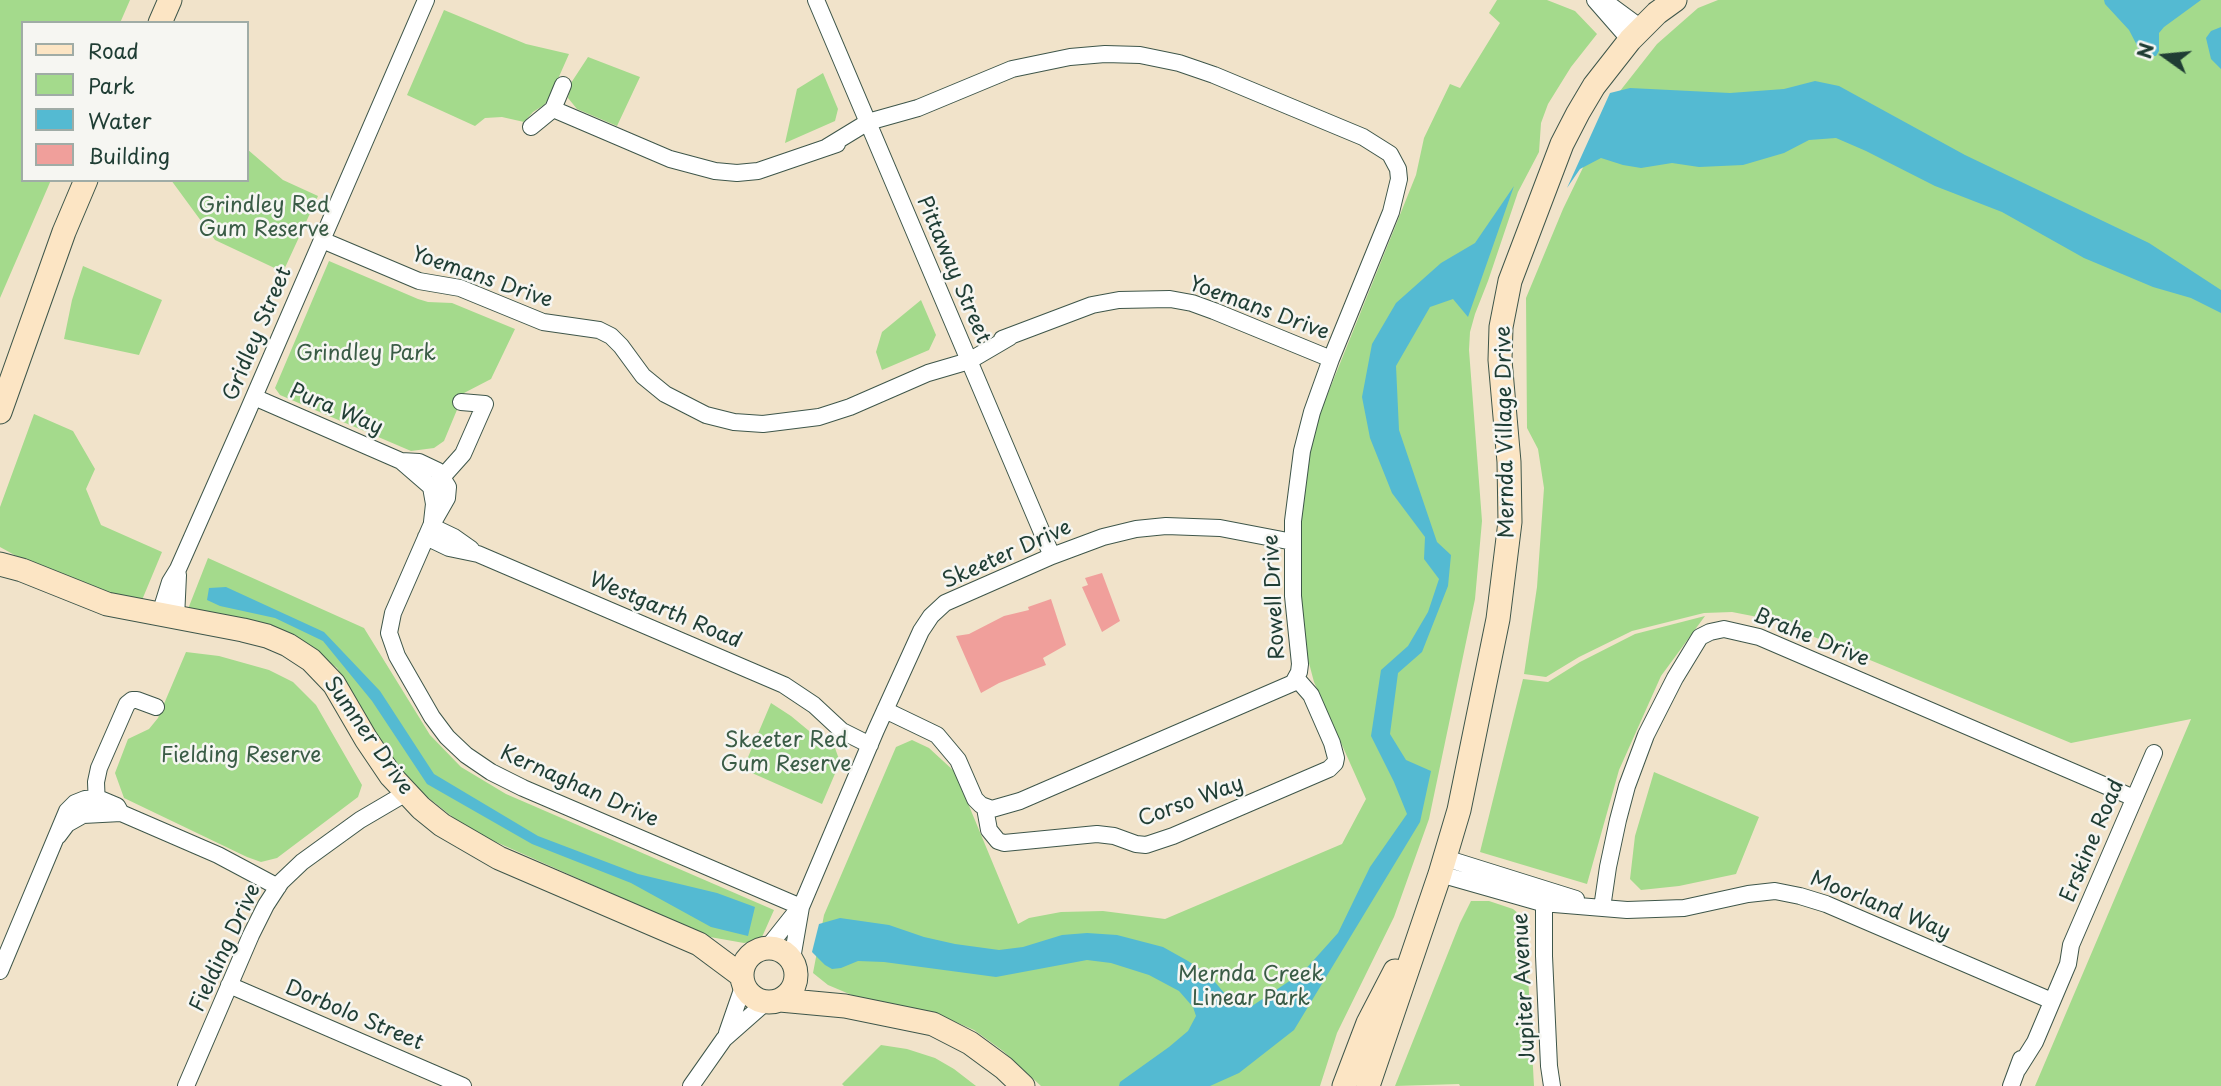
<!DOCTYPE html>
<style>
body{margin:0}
#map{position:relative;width:2221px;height:1086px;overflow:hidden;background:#f1e3ca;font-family:"Playpen Sans",sans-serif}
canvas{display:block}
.legend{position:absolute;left:21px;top:21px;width:228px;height:161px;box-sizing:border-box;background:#f6f6f2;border:2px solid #a0aca6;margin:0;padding:9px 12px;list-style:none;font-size:21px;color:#1f3d34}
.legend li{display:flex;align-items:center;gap:14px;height:35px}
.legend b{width:35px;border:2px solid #a0aca6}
.north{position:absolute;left:2130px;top:21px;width:70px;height:70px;-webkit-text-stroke:5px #f6f6f2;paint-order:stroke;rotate:285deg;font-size:19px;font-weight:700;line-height:28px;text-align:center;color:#1f3d34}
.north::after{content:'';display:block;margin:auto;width:24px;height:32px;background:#1f3d34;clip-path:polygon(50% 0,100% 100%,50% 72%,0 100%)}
</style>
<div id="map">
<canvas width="2221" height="1086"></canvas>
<ul class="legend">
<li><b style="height:9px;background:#fce5c4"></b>Road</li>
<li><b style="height:19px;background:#a4da8c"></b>Park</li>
<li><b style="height:19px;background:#54bad2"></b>Water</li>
<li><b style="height:19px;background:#f09f9b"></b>Building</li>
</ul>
<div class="north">N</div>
</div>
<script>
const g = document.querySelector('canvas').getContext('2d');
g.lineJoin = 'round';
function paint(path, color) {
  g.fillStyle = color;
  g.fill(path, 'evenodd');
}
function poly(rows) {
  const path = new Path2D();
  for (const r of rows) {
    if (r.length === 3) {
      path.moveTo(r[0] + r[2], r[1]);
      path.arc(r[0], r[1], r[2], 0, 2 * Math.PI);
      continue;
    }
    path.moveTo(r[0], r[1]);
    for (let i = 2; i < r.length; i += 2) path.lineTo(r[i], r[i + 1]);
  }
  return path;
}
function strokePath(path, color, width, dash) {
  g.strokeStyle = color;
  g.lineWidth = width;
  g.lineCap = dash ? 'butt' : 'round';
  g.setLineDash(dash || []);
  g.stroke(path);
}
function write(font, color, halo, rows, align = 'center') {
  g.font = font + ' "Playpen Sans",sans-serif';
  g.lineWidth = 5;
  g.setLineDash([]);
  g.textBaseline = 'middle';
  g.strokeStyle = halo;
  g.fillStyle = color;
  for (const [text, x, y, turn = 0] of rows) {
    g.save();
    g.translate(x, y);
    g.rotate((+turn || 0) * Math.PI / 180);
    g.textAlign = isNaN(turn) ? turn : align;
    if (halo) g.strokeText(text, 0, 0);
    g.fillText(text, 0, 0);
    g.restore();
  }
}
const green = poly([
 [0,0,130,0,120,23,23,23,23,180,51,180,0,298],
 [1497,0,1547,0,1575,11,1597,34,1571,67,1548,104,1541,123,1539,152,1518,192,1488,281,1475,314,1470,332,1469,350,1482,521,1475,599,1429,819,1394,917,1337,1033,1320,1086,1041,1086,1003,1051,974,1030,935,1013,866,1001,828,985,813,973,824,915,896,747,912,740,929,748,955,772,1018,924,1029,918,1061,912,1103,911,1165,919,1342,844,1366,799,1314,682,1305,648,1300,607,1299,526,1306,470,1318,418,1416,175,1424,138,1450,84,1460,88,1500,23,1489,13],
 [1718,0,2221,0,2221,1086,2035,1086,2191,719,2071,743,1773,620,1732,612,1704,613,1632,631,1579,657,1546,677,1524,674,1537,587,1544,488,1538,449,1527,428,1526,298,1563,209,1620,91,1657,44,1698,8],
 [444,10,526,44,569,54,550,97,544,105,533,112,524,122,502,117,485,118,475,126,407,95],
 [588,57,640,77,617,126,577,109,568,98,571,83],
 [823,73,838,109,835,121,785,143,797,89],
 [247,149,283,180,318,196,283,272,215,240,171,180,247,180],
 [329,261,418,299,428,302,452,303,515,329,491,379,464,393,444,441,434,448,411,451,280,395,275,388],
 [83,266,162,300,139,355,64,339,72,300],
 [921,300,936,335,929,350,882,370,876,352,882,332],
 [34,414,73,431,95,469,86,489,101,525,162,552,142,600,105,593,20,558,0,547,0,507],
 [208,558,364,628,430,735,461,767,506,794,774,910,762,937,759,940,744,943,710,937,469,830,416,788,390,759,337,668,312,648,287,632,191,612,188,609],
 [1705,616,1661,676,1619,770,1587,884,1480,852,1523,679,1548,682,1580,662,1635,634],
 [186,652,219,656,269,670,293,682,316,705,362,785,358,797,277,858,261,862,247,857,124,798,115,773,128,739,149,729,158,718],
 [771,703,791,716,820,740,835,748,840,762,822,804,743,769],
 [1654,772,1759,817,1736,874,1679,886,1641,890,1630,879,1635,836],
 [1471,901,1489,901,1513,909,1525,919,1534,1086,1460,1086,1459,1084,1395,1086,1460,923],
 [881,1045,907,1049,935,1058,954,1069,976,1086,844,1086,842,1084]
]);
const water = poly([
 [2104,0,2201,0,2164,27,2159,33,2159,51,2156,56,2142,55,2129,30,2105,4],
 [2221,27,2221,69,2211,59,2206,38,2211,31],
 [1815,81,1839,86,1965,155,2149,243,2221,290,2221,313,2191,298,2153,287,2084,258,2002,212,1935,186,1866,151,1836,138,1809,140,1784,153,1743,165,1699,167,1672,163,1641,168,1623,165,1601,158,1580,169,1567,188,1610,93,1630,88,1730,93,1784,89],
 [1514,186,1468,317,1453,299,1430,307,1396,366,1399,430,1437,542,1451,555,1448,586,1422,652,1398,673,1390,734,1406,760,1431,771,1420,822,1294,1030,1239,1073,1210,1086,1119,1086,1120,1082,1169,1047,1188,1031,1196,1016,1193,1007,1179,991,1149,975,1111,963,1087,960,996,977,884,962,858,961,841,968,832,969,825,965,812,952,819,924,840,918,889,925,924,937,955,944,999,950,1023,947,1062,935,1087,933,1117,935,1163,947,1188,961,1209,975,1231,1001,1242,1007,1252,1006,1303,972,1338,933,1370,867,1407,814,1394,782,1371,736,1381,670,1408,646,1428,612,1439,579,1424,559,1425,537,1392,493,1370,438,1362,397,1372,344,1396,303,1441,263,1475,243],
 [226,587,324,632,380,691,434,774,538,836,638,874,717,893,755,907,748,936,711,927,631,883,532,844,427,784,372,701,323,641,275,618,220,606,207,600,209,588]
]);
const building = poly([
 [1102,573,1120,621,1102,632,1082,587,1088,585,1085,578],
 [1051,599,1066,645,1043,658,1046,665,999,683,981,693,956,636,969,634,1004,616,1029,610,1028,607]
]);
const street = poly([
 [816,0,1052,556],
 [1595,0,1630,40],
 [1603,0,1641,28],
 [553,109,670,159,715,171,737,173,758,171,837,144],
 [531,127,553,109,563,85],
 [827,147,868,122,918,108,1012,69,1070,57,1105,54,1140,55,1179,63,1214,75,1363,137,1390,154,1398,169,1399,179,1391,212,1331,359,1312,412,1302,451,1293,521,1293,596,1300,664,1299,672,1293,683,1020,801,992,809,981,805,975,799,958,760,937,735,885,710],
 [322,240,419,281,460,288,543,322,599,330,611,336,621,346,643,376,665,394,706,415,734,422,763,424,819,417,850,407,928,373,969,361,1010,337],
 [1002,339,1092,305,1119,300,1170,299,1192,303,1214,311,1331,359],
 [254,397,401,461,431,487,434,504,432,522],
 [401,461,419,462,438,471,448,487,447,498,431,526,393,613,389,633,397,656,432,717,447,737,466,755,491,772,523,788,801,907],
 [438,482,463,454,485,404,461,402],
 [431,526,454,537,471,549],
 [426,537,449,548,478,554,784,685,814,705,842,731,870,745],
 [160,614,170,582,178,569,247,413,426,0],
 [176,618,178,575],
 [97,807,96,782,99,768,127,704,132,700,137,700,156,707],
 [985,808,989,830,998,841,1004,843,1097,834,1114,836,1136,844,1146,845,1173,836,1329,769,1335,763,1336,758,1332,743,1311,695,1297,679],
 [58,836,67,824,83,815,121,813,218,855,278,887],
 [1445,858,1576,899],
 [1440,874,1542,903,1627,910,1684,908,1748,894,1775,891,1800,896,1826,904,2052,1001],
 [1544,889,1544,956,1549,1066,1552,1086],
 [1602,908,1608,867,1618,820,1627,786,1646,735,1675,678,1700,637,1710,632,1724,629,1759,637,2134,798],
 [768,947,799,908],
 [792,959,801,907,876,730,921,631,931,616,945,603,1052,556,1103,537,1136,529,1166,526,1220,528,1293,542],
 [0,971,67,811,75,803,85,799,98,798,117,806,121,813],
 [229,985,463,1086],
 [727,1033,744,984],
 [2018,1069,2035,1042,2068,964,2071,945,2154,753],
 [186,1086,251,935,266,905,281,882,302,862,360,820,406,793],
 [691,1086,724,1039,766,1002],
 [2011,1086,2021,1059]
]);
const secondary = poly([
 [160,23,170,0],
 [0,412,64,232,86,180],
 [0,564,22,570,107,604,243,630,267,636,288,645,311,660,334,684,366,739,391,776,421,808,442,825,499,858,699,944,742,976],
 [769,975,27],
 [780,1000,845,1006,933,1024,970,1043,1004,1068,1023,1086],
 [1344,1086,1368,1023,1395,971],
 [1368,1086,1440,874,1459,810,1498,619,1510,522,1509,462,1500,360,1501,327,1510,281,1562,144,1578,113,1594,86,1630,40,1657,13,1675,0]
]);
const parkNames = [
 ["Grindley Red",264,206],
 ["Gum Reserve",264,230],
 ["Grindley Park",366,354],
 ["Skeeter Red",786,741],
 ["Gum Reserve",786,765],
 ["Fielding Reserve",241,756],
 ["Mernda Creek",1251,975],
 ["Linear Park",1251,999]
];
const streetNames = [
 ["Pittaway Street",953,270,67],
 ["Yoemans Drive",482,278,19],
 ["Yoemans Drive",1259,309,20],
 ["Gridley Street",258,334,-67],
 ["Pura Way",336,410,23],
 ["Mernda Village Drive",1506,432,-91],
 ["Skeeter Drive",1007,555,-24],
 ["Rowell Drive",1275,597,-93],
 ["Westgarth Road",665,611,23],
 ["Brahe Drive",1811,638,22],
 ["Sumner Drive",368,736,55],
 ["Kernaghan Drive",579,787,24],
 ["Corso Way",1191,802,-20],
 ["Erskine Road",2093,841,-67],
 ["Moorland Way",1880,906,22],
 ["Fielding Drive",226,948,-65],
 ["Jupiter Avenue",1525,988,-93],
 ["Dorbolo Street",354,1016,23]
];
paint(green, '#a4da8c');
paint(water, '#54bad2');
paint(building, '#f09f9b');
strokePath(street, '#3e564a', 18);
strokePath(secondary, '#3e564a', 25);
strokePath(street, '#fff', 16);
strokePath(secondary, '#fce5c4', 23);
write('21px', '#3a5c46', '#f6f6f2', parkNames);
write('21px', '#1f3d34', '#f6f6f2', streetNames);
</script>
